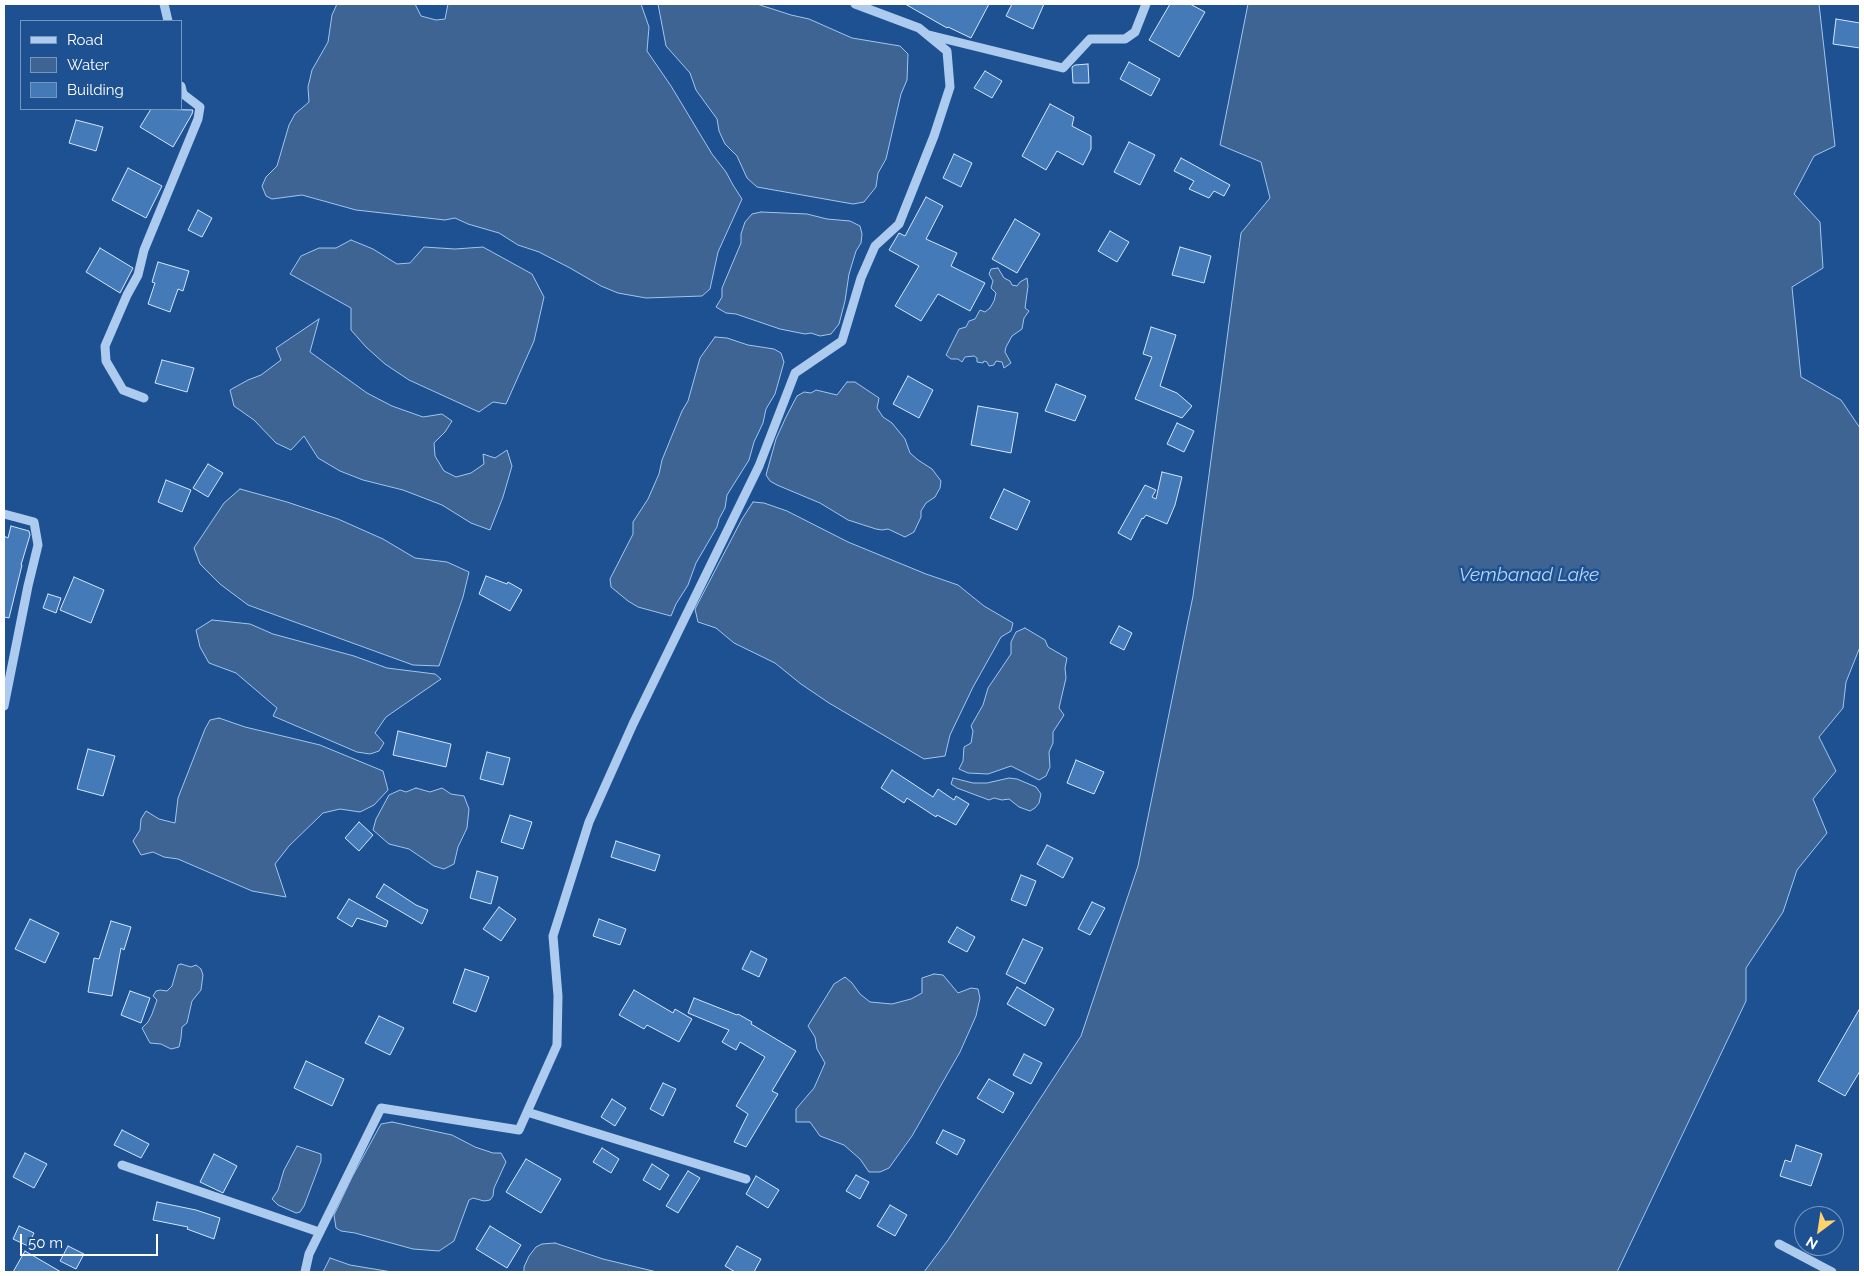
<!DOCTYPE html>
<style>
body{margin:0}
#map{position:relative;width:1864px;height:1276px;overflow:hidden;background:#1d5192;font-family:Raleway,sans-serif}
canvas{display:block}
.frame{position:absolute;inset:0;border:5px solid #fff;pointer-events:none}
.legend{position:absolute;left:20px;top:20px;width:162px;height:90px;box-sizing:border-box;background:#1d5192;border:1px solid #7797be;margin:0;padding:6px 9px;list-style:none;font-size:15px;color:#fff}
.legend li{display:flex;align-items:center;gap:10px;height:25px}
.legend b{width:25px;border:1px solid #7797be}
.north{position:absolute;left:1794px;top:1206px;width:50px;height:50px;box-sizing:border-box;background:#1d5192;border:1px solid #7797be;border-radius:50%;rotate:211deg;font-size:14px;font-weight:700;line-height:20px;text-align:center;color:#fff}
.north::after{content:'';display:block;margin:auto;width:18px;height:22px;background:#fed26c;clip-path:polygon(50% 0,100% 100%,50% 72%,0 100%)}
.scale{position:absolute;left:20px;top:1234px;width:138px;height:22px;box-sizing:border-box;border:2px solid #fff;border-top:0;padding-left:6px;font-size:15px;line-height:18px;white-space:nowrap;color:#fff;-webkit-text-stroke:4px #1d5192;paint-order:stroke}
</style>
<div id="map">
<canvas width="1864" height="1276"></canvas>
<div class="frame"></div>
<ul class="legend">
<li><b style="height:6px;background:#adcbee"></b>Road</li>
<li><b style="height:14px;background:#3e6493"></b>Water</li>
<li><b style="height:14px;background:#457ab9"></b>Building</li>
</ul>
<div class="north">N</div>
<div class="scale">50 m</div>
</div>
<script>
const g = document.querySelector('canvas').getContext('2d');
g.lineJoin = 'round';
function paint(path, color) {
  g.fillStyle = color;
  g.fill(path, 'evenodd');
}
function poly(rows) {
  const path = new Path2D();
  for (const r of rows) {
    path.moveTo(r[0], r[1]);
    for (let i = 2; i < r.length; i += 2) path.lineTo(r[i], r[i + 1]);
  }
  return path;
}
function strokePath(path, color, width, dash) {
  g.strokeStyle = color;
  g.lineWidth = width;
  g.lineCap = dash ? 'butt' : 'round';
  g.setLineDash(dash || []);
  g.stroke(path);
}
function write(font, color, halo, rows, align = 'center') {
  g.font = font + ' Raleway,sans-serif';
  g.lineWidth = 5;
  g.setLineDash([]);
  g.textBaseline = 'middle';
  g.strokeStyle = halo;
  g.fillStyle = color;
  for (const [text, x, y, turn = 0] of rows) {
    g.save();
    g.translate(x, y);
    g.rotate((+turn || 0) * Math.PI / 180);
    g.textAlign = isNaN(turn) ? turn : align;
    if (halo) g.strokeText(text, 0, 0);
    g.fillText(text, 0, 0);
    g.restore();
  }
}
const water = poly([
 [337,4,415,4,421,16,436,20,445,19,448,4,641,4,649,27,647,51,671,86,712,154,726,172,733,185,742,199,718,252,710,289,702,296,646,298,618,293,601,286,570,268,539,252,518,245,499,233,468,224,455,218,445,220,356,210,302,195,272,199,266,196,262,186,266,177,277,166,289,125,295,114,309,102,308,87,312,70,328,42,332,15,337,4],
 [658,4,757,4,791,15,809,19,852,38,900,46,908,54,907,80,901,94,886,159,878,173,876,187,864,202,853,204,757,187,747,178,737,156,725,144,719,131,717,119,696,90,690,73,666,46,658,4],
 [1248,4,1819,4,1835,146,1814,156,1794,194,1820,222,1823,268,1792,287,1801,377,1841,400,1860,428,1860,647,1846,682,1843,708,1819,737,1836,771,1813,799,1827,833,1797,870,1783,912,1746,968,1746,1001,1617,1272,924,1272,948,1240,1081,1036,1138,866,1193,596,1241,233,1270,198,1261,162,1220,145,1248,4],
 [761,212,807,214,827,219,850,221,860,226,862,234,861,243,856,251,849,274,845,301,839,324,831,334,820,336,811,333,805,334,780,329,736,314,726,313,716,307,722,297,722,288,741,243,741,234,745,222,752,214,761,212],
 [351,240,373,249,397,264,410,263,424,247,455,249,483,247,532,274,544,297,534,341,506,404,493,402,479,412,409,380,385,364,366,347,351,330,351,308,290,274,301,256,319,248,336,248,351,240],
 [998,268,1004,278,1010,281,1012,285,1017,286,1020,282,1027,278,1028,286,1025,308,1029,311,1024,318,1022,329,1012,336,1006,347,1005,352,1011,363,1004,368,1002,362,996,361,994,365,989,366,987,362,984,361,983,363,977,362,977,358,974,356,965,357,962,362,958,359,951,359,946,355,959,329,966,327,969,321,975,319,980,310,985,312,990,308,994,301,996,293,991,288,993,281,989,274,991,269,998,268],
 [319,319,310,352,367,393,392,406,423,417,442,414,452,421,445,432,434,443,435,456,444,471,456,477,471,473,484,464,483,454,495,458,507,450,512,466,503,497,490,530,471,523,442,505,403,490,363,480,340,471,318,458,304,436,291,450,276,443,254,420,234,406,230,390,248,380,261,375,281,360,276,348,319,319],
 [715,337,727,338,748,345,774,349,781,353,784,362,775,394,766,409,763,423,754,442,749,460,727,495,725,508,719,519,717,527,696,563,688,585,676,604,671,616,638,607,628,601,611,587,610,579,633,534,633,522,648,499,659,474,662,460,682,411,688,401,700,358,715,337],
 [847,382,855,382,879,398,877,408,883,417,892,423,905,439,910,453,918,460,932,469,941,481,940,488,935,497,926,503,921,511,921,517,914,532,905,537,888,529,882,530,876,529,848,520,820,503,777,485,770,481,766,475,776,439,786,417,797,396,804,392,811,393,816,390,837,395,847,382],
 [240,489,287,502,338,519,383,539,415,558,447,562,469,572,463,597,439,666,413,665,248,605,220,584,200,564,194,548,224,503,240,489],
 [753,502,764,503,787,511,848,542,926,574,958,585,984,606,1013,623,1011,631,1001,637,973,687,950,735,945,756,924,759,829,703,801,684,775,663,734,643,716,628,698,622,695,609,742,519,753,502],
 [212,620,250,624,273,634,354,656,387,668,435,674,441,679,386,717,375,733,384,743,379,751,370,754,357,752,273,716,277,708,236,673,209,663,200,647,196,630,212,620],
 [1025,628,1045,640,1048,647,1067,658,1065,668,1066,678,1059,708,1064,715,1053,732,1053,743,1049,752,1050,767,1046,776,1039,780,1011,766,988,774,968,773,959,769,963,761,964,747,971,743,973,731,971,726,983,705,988,688,1011,654,1011,642,1016,632,1025,628],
 [219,718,245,727,320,745,383,771,388,790,374,805,360,812,340,809,323,813,289,846,275,864,286,897,252,891,178,859,164,857,153,852,141,855,133,841,140,830,141,819,146,811,159,819,175,823,178,798,205,729,210,720,219,718],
 [953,778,973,783,987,783,1009,778,1017,779,1036,787,1041,794,1039,803,1035,808,1030,811,1019,807,1009,799,1002,800,994,798,989,800,957,788,951,784,953,778],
 [416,788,430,792,442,788,451,794,464,796,469,809,467,828,458,847,454,864,444,869,434,866,409,849,389,844,373,830,376,819,389,795,400,790,406,792,416,788],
 [181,964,191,967,196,965,201,969,203,975,201,990,192,1001,187,1023,182,1027,181,1038,179,1047,171,1049,161,1044,150,1043,142,1028,148,1022,152,1014,157,1000,153,996,156,991,160,990,167,991,172,986,178,965,181,964],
 [934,974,943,975,958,993,971,988,978,989,980,998,976,1016,960,1052,912,1136,889,1168,880,1172,869,1172,860,1159,844,1145,820,1136,810,1122,796,1122,796,1109,814,1088,825,1063,817,1049,815,1037,808,1026,834,984,845,977,852,983,860,994,870,1002,892,1004,911,999,922,993,922,978,934,974],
 [392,1122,452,1135,475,1147,493,1153,501,1153,506,1162,494,1188,493,1196,490,1200,484,1201,473,1198,469,1200,454,1241,439,1251,413,1249,355,1233,341,1231,336,1228,334,1215,352,1177,381,1124,392,1122],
 [297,1146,321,1154,321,1161,304,1206,300,1212,296,1213,278,1205,272,1199,278,1190,284,1170,297,1146],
 [555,1243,603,1259,657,1272,524,1272,524,1267,529,1256,536,1247,542,1244,555,1243],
 [330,1258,350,1265,392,1272,323,1272,330,1258]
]);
const building = poly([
 [905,4,989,4,971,38,948,27,947,28,905,4],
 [1012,4,1044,4,1033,29,1006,16,1012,4],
 [1170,4,1190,4,1205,12,1179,57,1149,40,1170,4],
 [1836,19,1860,23,1860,48,1833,44,1836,19],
 [1129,62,1160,79,1151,96,1120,79,1129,62],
 [1088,64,1089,83,1073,83,1072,67,1075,65,1088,64],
 [985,71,1002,81,992,98,974,88,985,71],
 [1050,104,1074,117,1072,126,1091,136,1091,149,1083,165,1057,151,1046,170,1022,156,1050,104],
 [151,109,193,110,192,114,173,147,140,127,151,109],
 [76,120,103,127,96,151,69,143,76,120],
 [1129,142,1155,155,1140,185,1114,172,1129,142],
 [954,154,972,163,961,187,943,178,954,154],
 [1181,158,1230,185,1224,196,1214,191,1209,198,1189,189,1194,181,1174,171,1181,158],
 [128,168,162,186,146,218,112,200,128,168],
 [926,197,943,206,926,239,957,253,951,266,985,283,970,311,938,294,921,321,895,306,919,266,889,250,899,233,905,236,926,197],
 [198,210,212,218,202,237,188,230,198,210],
 [1015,219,1040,234,1017,273,992,259,1015,219],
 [1110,231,1129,242,1117,262,1098,251,1110,231],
 [1180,247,1211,256,1204,283,1172,275,1180,247],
 [100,248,133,268,120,293,86,272,100,248],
 [158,262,189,271,183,291,178,289,170,312,148,304,155,283,152,282,158,262],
 [1151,327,1176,335,1160,386,1177,393,1192,406,1182,418,1135,399,1152,357,1143,354,1151,327],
 [162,360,194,368,187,392,155,383,162,360],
 [908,376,933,390,919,418,893,404,908,376],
 [1056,384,1086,396,1075,421,1045,411,1056,384],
 [978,406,1018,413,1011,453,971,445,978,406],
 [1177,423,1194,431,1184,452,1167,444,1177,423],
 [208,464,223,473,208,497,193,488,208,464],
 [1162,472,1182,477,1175,505,1167,524,1146,515,1143,519,1142,518,1131,540,1118,533,1145,485,1156,490,1152,497,1156,499,1162,472],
 [166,480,191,490,182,512,158,502,166,480],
 [1004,489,1030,501,1017,530,990,518,1004,489],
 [11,526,29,531,30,535,21,565,22,565,9,618,4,617,4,536,8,538,11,526],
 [486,576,507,584,508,582,522,590,510,611,479,594,486,576],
 [74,577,104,590,91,623,60,610,74,577],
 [48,594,61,598,56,613,43,608,48,594],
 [1119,626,1132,633,1124,650,1110,643,1119,626],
 [398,731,451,744,446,767,393,755,398,731],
 [88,749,115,756,103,796,77,789,88,749],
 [487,752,510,758,503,785,480,779,487,752],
 [1076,760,1104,772,1094,794,1067,783,1076,760],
 [892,770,933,797,938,789,954,800,956,796,969,804,956,825,937,815,936,817,907,798,904,803,881,788,892,770],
 [510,815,532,822,523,849,501,842,510,815],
 [359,822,373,835,359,851,345,838,359,822],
 [616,841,660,855,655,871,611,857,616,841],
 [1047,845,1073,858,1063,878,1037,864,1047,845],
 [477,871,498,877,491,904,470,898,477,871],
 [1021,875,1036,881,1026,906,1011,900,1021,875],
 [384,884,416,905,428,910,422,924,376,897,384,884],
 [349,899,388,921,386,927,357,918,352,927,337,918,349,899],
 [1092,902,1105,908,1090,935,1078,929,1092,902],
 [499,907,516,919,501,941,483,929,499,907],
 [30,919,59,933,45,963,15,949,30,919],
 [599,919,626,929,620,945,593,936,599,919],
 [111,921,131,927,124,950,121,948,112,996,88,992,94,958,99,959,111,921],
 [957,927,975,937,967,952,948,942,957,927],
 [1023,939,1043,948,1025,984,1006,974,1023,939],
 [751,951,767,959,759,977,742,969,751,951],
 [465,969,489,977,476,1012,453,1003,465,969],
 [1017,987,1054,1009,1045,1026,1007,1004,1017,987],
 [634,990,673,1013,675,1009,692,1019,679,1042,647,1025,644,1029,619,1015,634,990],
 [130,991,150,998,141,1023,121,1015,130,991],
 [694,998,737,1015,738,1014,752,1022,751,1024,796,1051,772,1091,778,1094,746,1147,734,1142,748,1114,736,1106,765,1057,740,1042,736,1050,722,1042,729,1030,688,1013,694,998],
 [1860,1008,1860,1071,1845,1096,1818,1081,1860,1008],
 [379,1016,404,1028,390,1055,365,1043,379,1016],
 [1024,1054,1042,1063,1031,1084,1013,1075,1024,1054],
 [306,1061,344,1079,332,1106,294,1088,306,1061],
 [989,1079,1014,1093,1003,1113,977,1098,989,1079],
 [663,1083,676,1089,663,1116,650,1109,663,1083],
 [612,1099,626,1108,615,1126,601,1117,612,1099],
 [122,1130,149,1144,141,1158,114,1145,122,1130],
 [943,1130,965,1140,957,1155,936,1143,943,1130],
 [1796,1145,1822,1154,1811,1186,1780,1176,1785,1160,1791,1162,1796,1145],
 [602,1148,619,1159,611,1173,593,1162,602,1148],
 [25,1153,47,1164,34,1188,13,1177,25,1153],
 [214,1154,237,1166,223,1193,200,1182,214,1154],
 [526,1159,561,1179,541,1213,506,1192,526,1159],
 [652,1164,669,1175,660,1190,643,1180,652,1164],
 [688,1171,700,1178,678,1213,666,1206,688,1171],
 [856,1175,869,1182,860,1199,846,1191,856,1175],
 [756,1176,779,1190,768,1208,746,1194,756,1176],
 [157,1202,196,1210,220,1218,214,1239,187,1229,188,1227,153,1220,157,1202],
 [890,1205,907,1215,895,1236,877,1226,890,1205],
 [19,1226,34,1233,28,1246,13,1239,19,1226],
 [490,1226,521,1245,507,1268,476,1249,490,1226],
 [68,1246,84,1254,76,1269,60,1261,68,1246],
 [737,1246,761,1259,754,1272,735,1272,725,1266,737,1246],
 [25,1251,61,1272,13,1272,25,1251]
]);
const minor = poly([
 [164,4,168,21],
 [929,35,1063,68,1090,39,1125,39,1135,32,1146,4],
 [144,398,123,390,106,361,105,346,127,295,138,275,144,250,198,119,200,107,183,94,181,86],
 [4,514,34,522,38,545,28,586,4,706],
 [527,1112,746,1179],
 [122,1165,319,1232],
 [1779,1244,1832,1272],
 [305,1272,309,1254,381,1108,519,1130,557,1045,558,996,553,936,589,822,633,724,759,466,795,373,842,341,861,278,875,246,899,224,934,136,950,87,947,51,919,28,855,4]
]);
const waterNames = [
 ["Vembanad Lake",1529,575]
];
paint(water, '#3e6493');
strokePath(water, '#a0c6f0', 1);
paint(building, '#457ab9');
strokePath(building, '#d3e5fa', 1);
strokePath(minor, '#adcbee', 9);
write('italic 19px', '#b9d5f5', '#1d5192', waterNames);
</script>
